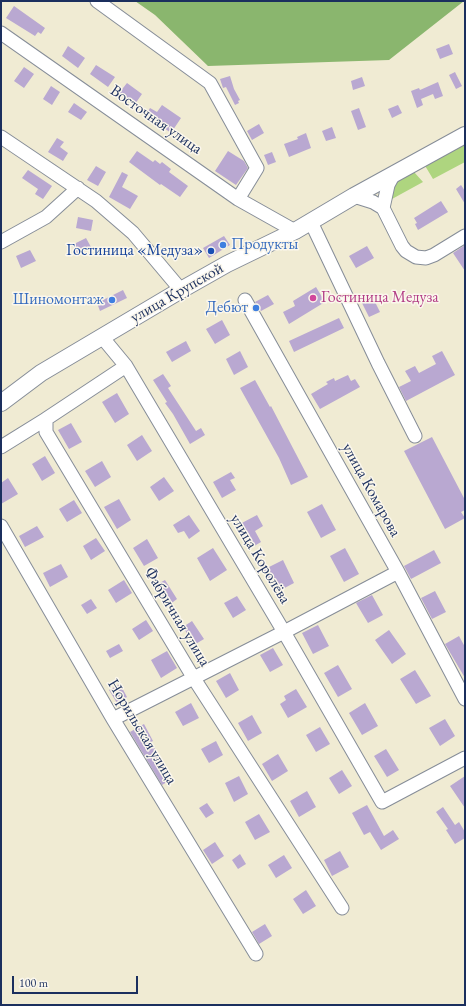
<!DOCTYPE html>
<meta charset="utf-8">
<style>
body{margin:0}
#map{position:relative;width:466px;height:1006px;overflow:hidden;background:#f0ebd3;font-family:"EB Garamond",serif}
canvas{display:block}
.frame{position:absolute;inset:0;border:2px solid #1b2f5e;pointer-events:none}
.scale{position:absolute;left:12px;top:976px;width:126px;height:18px;box-sizing:border-box;border:2px solid #1b2f5e;border-top:0;padding-left:5px;font-size:12px;line-height:14px;white-space:nowrap;color:#1b2f5e;-webkit-text-stroke:3px #fbf7ec;paint-order:stroke}
</style>
<div id="map">
<canvas width="466" height="1006"></canvas>
<div class="frame"></div>
<div class="scale">100 m</div>
</div>
<script>
const g = document.querySelector('canvas').getContext('2d');
g.lineJoin = 'round';
function paint(path, color) {
  g.fillStyle = color;
  g.fill(path, 'evenodd');
}
function poly(rows) {
  const path = new Path2D();
  for (const r of rows) {
    path.moveTo(r[0], r[1]);
    for (let i = 2; i < r.length; i += 2) path.lineTo(r[i], r[i + 1]);
  }
  return path;
}
function strokePath(path, color, width, dash) {
  g.strokeStyle = color;
  g.lineWidth = width;
  g.lineCap = dash ? 'butt' : 'round';
  g.setLineDash(dash || []);
  g.stroke(path);
}
function write(font, color, halo, rows, align = 'center') {
  g.font = font + ' "EB Garamond",serif';
  g.lineWidth = 3;
  g.setLineDash([]);
  g.textBaseline = 'middle';
  g.strokeStyle = halo;
  g.fillStyle = color;
  for (const [text, x, y, turn = 0] of rows) {
    g.save();
    g.translate(x, y);
    g.rotate((+turn || 0) * Math.PI / 180);
    g.textAlign = isNaN(turn) ? turn : align;
    if (halo) g.strokeText(text, 0, 0);
    g.fillText(text, 0, 0);
    g.restore();
  }
}
const green = poly([
 [465,141,465,162,433,179,424,164],
 [414,172,423,182,392,199,387,185]
]);
const forest = poly([
 [135,1,464,1,389,60,208,66,155,15]
]);
const building = poly([
 [14,6,45,28,41,34,38,32,35,36,6,18],
 [449,44,453,54,440,59,436,49],
 [68,46,85,58,78,68,62,56],
 [96,65,115,77,108,87,90,74],
 [24,67,34,74,24,88,14,81],
 [455,72,462,86,456,89,449,75],
 [230,76,234,89,240,100,238,101,239,103,235,105,226,87,223,88,220,79],
 [362,77,365,86,353,90,351,81],
 [438,82,443,96,435,99,433,94,421,99,423,105,417,108,411,91,419,88,420,90],
 [127,83,142,94,135,104,119,93],
 [51,86,60,92,52,105,43,99],
 [74,103,87,112,81,120,68,112],
 [162,105,181,118,171,133,146,115,150,108,157,112],
 [398,105,402,113,392,118,388,109],
 [359,108,366,127,358,130,351,111],
 [259,124,264,133,252,140,247,131],
 [332,127,336,138,326,141,322,131],
 [306,133,311,148,289,157,284,144,298,139,297,137],
 [57,138,64,142,60,147,68,153,63,161,48,152],
 [137,151,153,162,155,160,160,164,162,162,171,169,169,172,188,186,180,197,161,184,160,185,129,162],
 [228,151,244,161,248,168,236,185,215,171],
 [272,152,276,162,268,165,264,155],
 [96,166,106,172,98,186,87,180],
 [28,170,52,186,43,199,35,194,38,189,22,178],
 [122,172,128,175,122,187,138,196,130,209,109,197],
 [461,185,465,191,465,204,456,189],
 [441,201,448,212,418,230,415,224,417,223,414,218],
 [78,217,93,220,91,231,76,228],
 [224,236,230,245,209,258,203,248],
 [86,238,91,247,77,254,72,245],
 [465,245,465,271,453,253],
 [367,246,374,258,356,268,349,256],
 [30,250,36,261,21,268,16,256],
 [316,287,325,302,289,324,283,312,295,306,293,301],
 [123,290,127,298,100,311,97,303],
 [268,295,274,304,261,311,255,302],
 [372,296,380,312,369,317,361,301],
 [339,318,344,328,294,352,289,341],
 [222,320,230,335,215,344,206,329],
 [186,341,191,351,172,362,166,352],
 [240,351,248,367,234,375,226,359],
 [442,351,455,375,406,401,399,387,411,381,405,371,415,366,419,373,436,364,432,356],
 [163,374,171,386,168,388,196,431,201,428,205,435,190,444,173,414,165,403,167,402,153,380],
 [348,375,351,381,355,379,360,387,320,409,311,394,328,384,326,382,334,378,335,381],
 [255,380,270,407,271,406,308,477,291,485,279,458,240,388],
 [117,393,129,414,115,423,102,402],
 [71,423,82,442,69,449,58,430],
 [142,435,152,451,137,461,127,445],
 [432,437,465,500,465,510,461,512,465,518,445,529,404,451],
 [45,456,55,473,42,481,32,464],
 [102,461,111,477,95,487,85,471],
 [231,472,235,478,230,480,236,490,222,498,213,482],
 [164,477,174,491,159,501,150,487],
 [8,478,18,494,1,504,1,483],
 [119,499,131,520,117,529,104,507],
 [74,500,82,513,67,522,59,509],
 [322,504,336,530,321,538,307,512],
 [189,515,200,531,189,539,184,531,178,533,173,525],
 [257,515,263,526,255,531,261,542,251,548,238,525],
 [37,526,44,537,25,547,19,536],
 [96,538,105,551,91,560,83,546],
 [147,539,158,558,144,566,133,548],
 [213,548,227,570,210,581,197,558],
 [345,548,359,574,344,582,330,556],
 [434,550,441,563,411,579,404,566],
 [283,560,294,583,275,593,263,570],
 [61,564,68,577,50,587,43,573],
 [124,580,132,593,116,603,108,590],
 [165,580,177,599,169,605,156,585],
 [435,591,446,612,432,619,421,598],
 [372,595,383,615,368,623,356,603],
 [237,596,246,610,233,618,224,603],
 [91,599,97,608,87,614,81,605],
 [146,620,153,631,139,640,132,629],
 [192,621,204,639,194,645,183,627],
 [318,625,329,646,313,654,302,633],
 [389,630,406,654,392,664,375,640],
 [459,636,465,647,465,678,445,644],
 [119,644,123,651,110,658,106,651],
 [273,648,283,665,270,672,260,655],
 [167,651,177,668,161,678,151,660],
 [338,665,352,689,338,697,324,673],
 [415,670,431,696,416,704,400,679],
 [230,673,239,690,226,698,216,681],
 [120,684,127,697,117,703,109,690],
 [296,689,307,707,288,718,280,704,286,700,284,696],
 [191,703,199,718,183,726,175,712],
 [365,703,378,726,362,735,349,713],
 [252,715,262,733,248,741,238,723],
 [445,719,455,736,440,746,429,728],
 [144,724,153,741,151,742,172,779,162,785,130,732],
 [320,727,330,744,316,752,306,735],
 [216,741,223,755,209,763,201,749],
 [386,749,399,770,387,777,374,756],
 [278,754,288,771,272,781,262,764],
 [342,770,352,786,339,794,329,778],
 [239,776,248,794,234,802,225,783],
 [465,776,465,808,450,786],
 [307,791,316,807,299,817,290,801],
 [207,803,214,813,206,818,199,808],
 [367,805,384,836,393,830,399,839,381,850,370,832,364,835,352,813],
 [443,807,455,825,459,822,465,832,465,838,455,844,446,830,448,829,436,812],
 [259,814,270,832,255,840,245,822],
 [215,842,224,856,212,864,203,850],
 [340,851,349,867,332,876,324,860],
 [240,854,246,864,238,869,232,860],
 [284,855,292,868,276,878,268,865],
 [306,890,316,906,303,914,293,899],
 [265,924,272,936,259,944,252,932]
]);
const minor = poly([
 [97,1,210,83,257,168,238,199],
 [1,33,238,199,295,231],
 [1,137,96,201,133,233,181,290],
 [354,196,373,202,383,208,402,246,406,251,416,257,426,258,434,255,465,236],
 [383,208,388,185,394,174],
 [311,222,378,363,415,436],
 [1,242,46,217,78,188],
 [245,300,398,572,465,699],
 [102,337,126,366,284,632,382,802,465,758],
 [126,366,46,419,46,432,193,677,342,908],
 [1,447,46,419],
 [1,526,113,719,256,954],
 [113,719,284,632,398,572]
]);
const major = poly([
 [1,403,41,373,181,290,227,264,295,231,354,196,465,135]
]);
const markers = [
 [223,245,4,"#3f7fe0"],
 [211,251,4,"#1a4fb4"],
 [313,298,4,"#d1479c"],
 [112,300,4,"#3f7fe0"],
 [256,308,4,"#3f7fe0"]
];
const streetNames = [
 ["Восточная улица",156,120,35],
 ["улица Крупской",177,293,-30],
 ["улица Комарова",371,490,61],
 ["улица Королёва",260,559,59],
 ["Фабричная улица",177,617,59],
 ["Норильская улица",142,732,59]
];
const shopNames = [
 ["Продукты",231,245,"left"],
 ["Шиномонтаж",104,300],
 ["Дебют",248,308]
];
const transitNames = [
 ["Гостиница «Медуза»",203,251]
];
const hotelNames = [
 ["Гостиница Медуза",321,298]
];
paint(green, '#aed57f');
paint(forest, '#8ab66e');
paint(building, '#b9a8d1');
strokePath(minor, '#868d98', 15);
strokePath(major, '#868d98', 18);
strokePath(minor, '#fff', 13);
strokePath(major, '#fff', 16);
for (const [x, y, r, color] of markers) {
  const dot = new Path2D();
  dot.arc(x, y, r, 0, 2 * Math.PI);
  g.fillStyle = color;
  g.fill(dot);
  strokePath(dot, '#fbf7ec', 1.5);
}
write('16px', '#1b2f5e', '#fbf7ec', streetNames);
write('16px', '#366cbe', '#fbf7ec', shopNames, 'right');
write('16px', '#164399', '#fbf7ec', transitNames, 'right');
write('16px', '#b23c85', '#fbf7ec', hotelNames, 'left');
</script>
